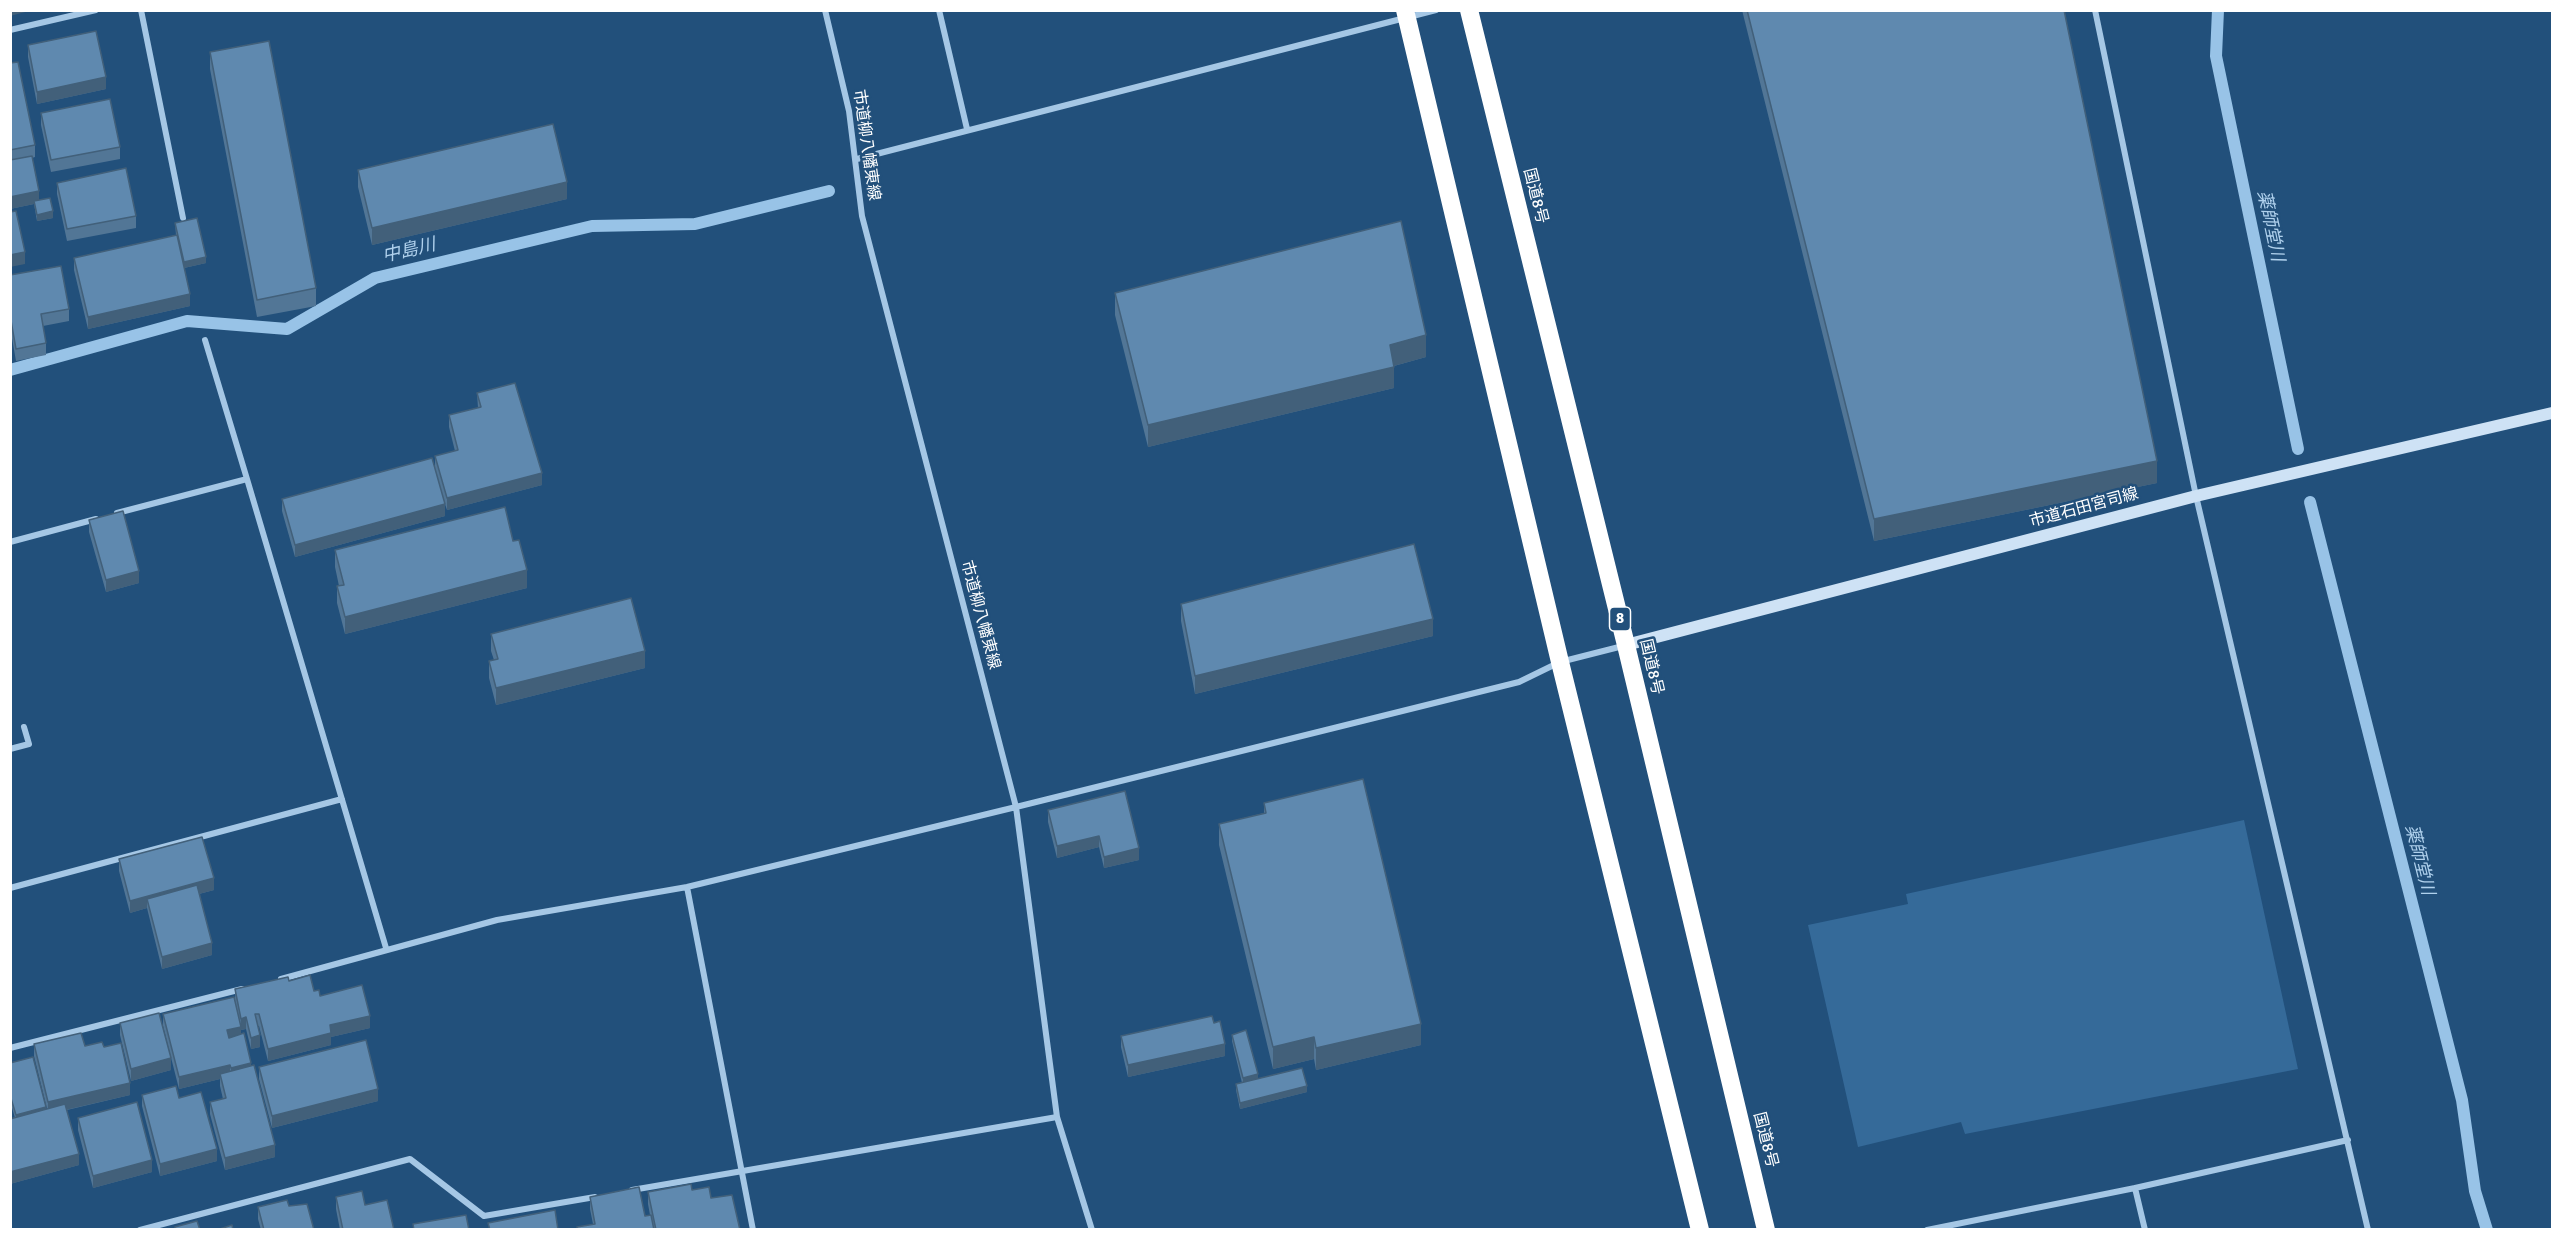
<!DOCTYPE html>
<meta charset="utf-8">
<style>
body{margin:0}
#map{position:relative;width:2563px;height:1240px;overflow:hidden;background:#22507b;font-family:Signika,sans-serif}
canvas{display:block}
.frame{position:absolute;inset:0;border:12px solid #fff;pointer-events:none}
</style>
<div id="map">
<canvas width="2563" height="1240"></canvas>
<div class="frame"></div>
</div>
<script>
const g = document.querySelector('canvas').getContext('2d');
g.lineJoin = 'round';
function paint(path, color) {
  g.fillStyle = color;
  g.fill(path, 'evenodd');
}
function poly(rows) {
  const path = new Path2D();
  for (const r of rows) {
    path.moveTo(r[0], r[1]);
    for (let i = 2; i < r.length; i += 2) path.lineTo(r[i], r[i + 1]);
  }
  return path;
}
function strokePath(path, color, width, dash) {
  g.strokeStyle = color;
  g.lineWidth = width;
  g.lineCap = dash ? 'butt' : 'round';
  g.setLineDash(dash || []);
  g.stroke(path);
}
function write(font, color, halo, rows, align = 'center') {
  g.font = font + ' Signika,"Noto Sans JP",sans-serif';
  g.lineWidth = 5;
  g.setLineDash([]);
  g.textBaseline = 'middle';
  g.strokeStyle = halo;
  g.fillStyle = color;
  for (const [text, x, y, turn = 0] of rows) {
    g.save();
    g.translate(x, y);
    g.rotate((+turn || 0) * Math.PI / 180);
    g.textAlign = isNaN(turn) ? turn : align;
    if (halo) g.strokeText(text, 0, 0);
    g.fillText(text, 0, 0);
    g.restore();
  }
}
const green = poly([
 [2244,820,2298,1069,1965,1134,1961,1122,1858,1147,1808,925,1908,904,1906,894]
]);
const stream = poly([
 [2218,10,2216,56,2298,449],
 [10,370,187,321,287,329,375,278,592,226,695,224,829,191],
 [2310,502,2462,1100,2475,1191,2487,1230]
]);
const street = poly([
 [141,10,183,218],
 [825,10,849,111,862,216,1016,807,1057,1117,1092,1230],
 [939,10,967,129],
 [2095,10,2196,496,2368,1230],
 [10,30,96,10],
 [857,159,1436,10],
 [205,340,247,479],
 [117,513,247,479,386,948],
 [10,542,96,519],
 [10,749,29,744,24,727],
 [687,887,753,1230],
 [10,888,342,799],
 [281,979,497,920,687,887,1016,807,1519,682,1560,662,1623,646],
 [10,1048,242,989],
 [2135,1188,2145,1230],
 [632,1190,1057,1117],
 [140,1230,410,1159,484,1216,595,1197],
 [1927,1230,2135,1188,2348,1140]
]);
const secondary = poly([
 [1626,645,2196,496,2552,413]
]);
const highway = poly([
 [1405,10,1560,662,1700,1230],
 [1469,10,1626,645,1766,1230]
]);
const wall = poly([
 [1742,10,2064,10,2157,483,1874,541],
 [28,45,106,89,37,104,28,57],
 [210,52,316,288,316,306,257,317,210,69],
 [10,63,35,145,35,157,32,158,39,200,53,218,37,221,34,204,10,209],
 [41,113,120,147,120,159,51,172,41,125],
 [358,170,567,199,372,245,358,187],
 [57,183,136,216,136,228,67,241,57,194],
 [175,223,206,263,184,268,190,306,88,329,74,270,74,258,176,235],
 [10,275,69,309,69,321,43,326,46,343,46,355,16,361,10,327],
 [1115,293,1426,357,1394,366,1394,388,1148,447,1115,315],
 [477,393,542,485,447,510,445,504,445,516,295,557,282,511,282,499,435,468,435,456,455,451,449,427,449,415,478,408],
 [89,520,139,583,106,592,89,532],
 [513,541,527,588,345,634,337,603,337,586,339,586,335,567,335,550],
 [1181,604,1433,636,1195,694,1181,621],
 [491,634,645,668,496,705,489,678,489,661,494,660,491,651],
 [1125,791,1139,860,1104,868,1099,847,1057,858,1048,822,1048,810],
 [1264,803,1421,1045,1316,1070,1314,1059,1273,1069,1219,845,1219,824,1264,813],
 [119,859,214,890,199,894,212,955,162,969,147,908,130,913,119,871],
 [289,981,314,991,370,1028,331,1037,331,1045,268,1061,259,1026,258,1026,260,1047,251,1049,246,1029,241,1030,241,1028,241,1034,251,1066,275,1157,225,1170,210,1114,210,1102,223,1099,220,1086,220,1079,179,1089,163,1026,163,1014,235,1002,235,989],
 [120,1023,171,1070,131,1081,120,1035],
 [1214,1023,1225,1056,1128,1077,1121,1047,1121,1036],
 [1232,1035,1258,1079,1307,1092,1240,1109,1236,1090,1236,1084,1242,1083,1232,1041],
 [34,1044,104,1047,130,1095,67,1110,79,1165,10,1184,10,1119,15,1118,10,1101,10,1063,46,1109,47,1109,34,1056],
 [259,1067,378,1101,272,1128,259,1079],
 [142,1095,179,1098,217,1161,160,1176,142,1106],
 [78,1118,152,1172,93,1188,78,1130],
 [692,1190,711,1198,740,1230,577,1230,593,1224,590,1209,590,1197,645,1216,650,1215,648,1204,648,1192],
 [336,1197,365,1205,394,1230,340,1230,336,1209],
 [289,1206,314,1230,261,1230,258,1219,258,1207]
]);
const shadedWall = poly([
 [10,10,33,10,10,16],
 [106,77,106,89,37,104,37,92],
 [567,182,567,199,372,245,372,228],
 [39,191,39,203,34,201,34,204,10,209,10,197],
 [53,211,53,218,37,221,37,215],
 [25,252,25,264,10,267,10,255],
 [206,257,206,263,184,268,184,262],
 [190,294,190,306,88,329,88,317],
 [1426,335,1426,357,1390,367,1390,345],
 [1394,367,1394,388,1148,447,1148,425],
 [2157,461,2157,483,1874,541,1874,519],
 [542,473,542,485,447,510,447,498],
 [445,504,445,516,295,557,295,545],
 [527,570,527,588,345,634,345,617],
 [139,571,139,583,106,592,106,580],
 [1433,619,1433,636,1195,694,1195,676],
 [645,651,645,668,496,705,496,688],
 [1099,836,1099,847,1057,858,1057,846],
 [1139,848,1139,860,1104,868,1104,857],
 [214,878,214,890,149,907,147,899,147,908,130,913,130,901],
 [212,943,212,955,162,969,162,957],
 [370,1016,370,1028,331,1037,331,1045,268,1061,268,1049,330,1025],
 [246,1017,246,1029,241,1030,241,1019],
 [1421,1024,1421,1045,1316,1070,1316,1048],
 [241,1027,241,1039,227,1042,227,1030],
 [260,1035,260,1047,251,1049,251,1038],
 [1314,1037,1314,1059,1273,1069,1273,1047],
 [1225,1044,1225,1056,1128,1077,1128,1065],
 [171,1058,171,1070,131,1081,131,1069],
 [251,1063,251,1075,231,1080,231,1068],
 [230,1065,230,1077,220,1074,220,1079,179,1089,179,1077],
 [1258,1074,1258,1080,1243,1084,1243,1078],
 [130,1083,130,1095,48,1114,48,1102],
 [1307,1086,1307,1092,1240,1109,1240,1103],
 [378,1089,378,1101,272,1128,272,1116],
 [46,1107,46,1113,16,1121,16,1115],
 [275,1145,275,1157,225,1170,225,1158],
 [217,1149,217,1161,160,1176,160,1164],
 [79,1154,79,1165,10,1184,10,1172],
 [152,1160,152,1172,93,1188,93,1176]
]);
const building = poly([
 [1747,10,2064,10,2157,461,1874,519,1747,10],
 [96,31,106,77,37,92,28,45,96,31],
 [269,41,316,288,257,300,210,52,269,41],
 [18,62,35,145,10,150,10,63,18,62],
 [110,99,120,147,51,160,41,113,110,99],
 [553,124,567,182,372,228,358,170,553,124],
 [32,156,39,191,10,197,10,160,32,156],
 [126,168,136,216,67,229,57,183,126,168],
 [50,198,53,211,37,215,34,201,50,198],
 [16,211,25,252,10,255,10,212,16,211],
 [197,218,206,257,184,262,175,223,197,218],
 [1401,221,1426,335,1390,345,1394,367,1148,425,1115,293,1401,221],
 [177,235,190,294,88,317,74,258,177,235],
 [61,266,69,309,41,314,46,343,16,349,10,315,10,275,61,266],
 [515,383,542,473,447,498,435,456,458,450,449,415,481,407,477,393,515,383],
 [432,458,445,504,295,545,282,499,432,458],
 [505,507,513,541,519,540,527,570,345,617,337,586,344,585,335,550,505,507],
 [123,511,139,571,106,580,89,520,123,511],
 [1414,544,1433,619,1195,676,1181,604,1414,544],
 [631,598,645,651,496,688,489,661,498,659,491,634,631,598],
 [1363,779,1421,1024,1316,1048,1314,1037,1273,1047,1219,824,1266,813,1264,803,1363,779],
 [1125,791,1139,848,1104,857,1099,836,1057,846,1048,810,1125,791],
 [202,837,214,878,130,901,119,859,202,837],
 [197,885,212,943,162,957,147,899,197,885],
 [310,975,314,991,319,990,320,996,362,985,370,1016,330,1025,331,1033,268,1049,259,1014,255,1014,260,1035,251,1038,246,1017,241,1019,235,989,288,977,289,981,310,975],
 [234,997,241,1027,227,1030,229,1038,244,1033,251,1063,231,1068,230,1065,179,1077,163,1014,234,997],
 [159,1013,171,1058,131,1069,120,1023,159,1013],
 [1212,1016,1214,1023,1220,1021,1225,1044,1128,1065,1121,1036,1212,1016],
 [1246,1030,1258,1074,1243,1078,1232,1035,1246,1030],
 [81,1033,85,1046,102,1042,104,1047,121,1043,130,1083,48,1102,34,1044,81,1033],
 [366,1040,378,1089,272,1116,259,1067,366,1040],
 [33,1057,46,1107,16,1115,10,1095,10,1063,33,1057],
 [254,1065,275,1145,225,1158,210,1102,226,1098,220,1074,254,1065],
 [1302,1068,1307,1086,1240,1103,1236,1084,1302,1068],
 [176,1086,179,1098,201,1092,217,1149,160,1164,142,1095,176,1086],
 [137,1102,152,1160,93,1176,78,1118,137,1102],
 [65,1104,79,1154,10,1172,10,1119,65,1104],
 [691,1184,692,1190,709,1187,711,1198,732,1195,740,1230,656,1230,648,1192,691,1184],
 [639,1187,645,1216,651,1215,654,1230,578,1230,577,1227,595,1224,590,1197,639,1187],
 [362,1191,365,1205,387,1200,394,1230,343,1230,336,1197,362,1191],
 [287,1200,289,1206,307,1204,314,1230,264,1230,258,1207,287,1200],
 [555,1210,558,1230,490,1230,488,1223,555,1210],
 [466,1215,469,1230,414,1230,413,1224,466,1215],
 [197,1221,200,1230,175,1230,175,1227,197,1221],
 [232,1225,233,1230,217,1230,232,1225]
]);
const shields = [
 [1620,619,21]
];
const shieldNames = [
 ["8",1620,619]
];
const streetNames = [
 ["市道柳八幡東線",866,145,82],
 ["国道8号",1535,196,76],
 ["市道石田宮司線",2084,508,-15],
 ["市道柳八幡東線",980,615,75],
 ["国道8号",1651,667,77],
 ["国道8号",1765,1140,76]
];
const waterNames = [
 ["薬師堂川",2270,226,78],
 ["中島川",409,251,-13],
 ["薬師堂川",2419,860,76]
];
paint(green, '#356a99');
strokePath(stream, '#98c3e7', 12);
strokePath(street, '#a5c7e5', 6);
strokePath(secondary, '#cee2f5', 12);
strokePath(highway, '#fff', 18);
paint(wall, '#527696');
paint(shadedWall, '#42607a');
paint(building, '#5f89af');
strokePath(building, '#42607a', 1.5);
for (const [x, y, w] of shields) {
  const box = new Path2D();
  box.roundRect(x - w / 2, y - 12, w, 24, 4.5);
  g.fillStyle = '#22507b';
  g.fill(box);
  strokePath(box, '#fff', 1.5);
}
write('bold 15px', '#fff', null, shieldNames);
write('16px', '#fff', '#22507b', streetNames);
write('italic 18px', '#b0d1ed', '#22507b', waterNames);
</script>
